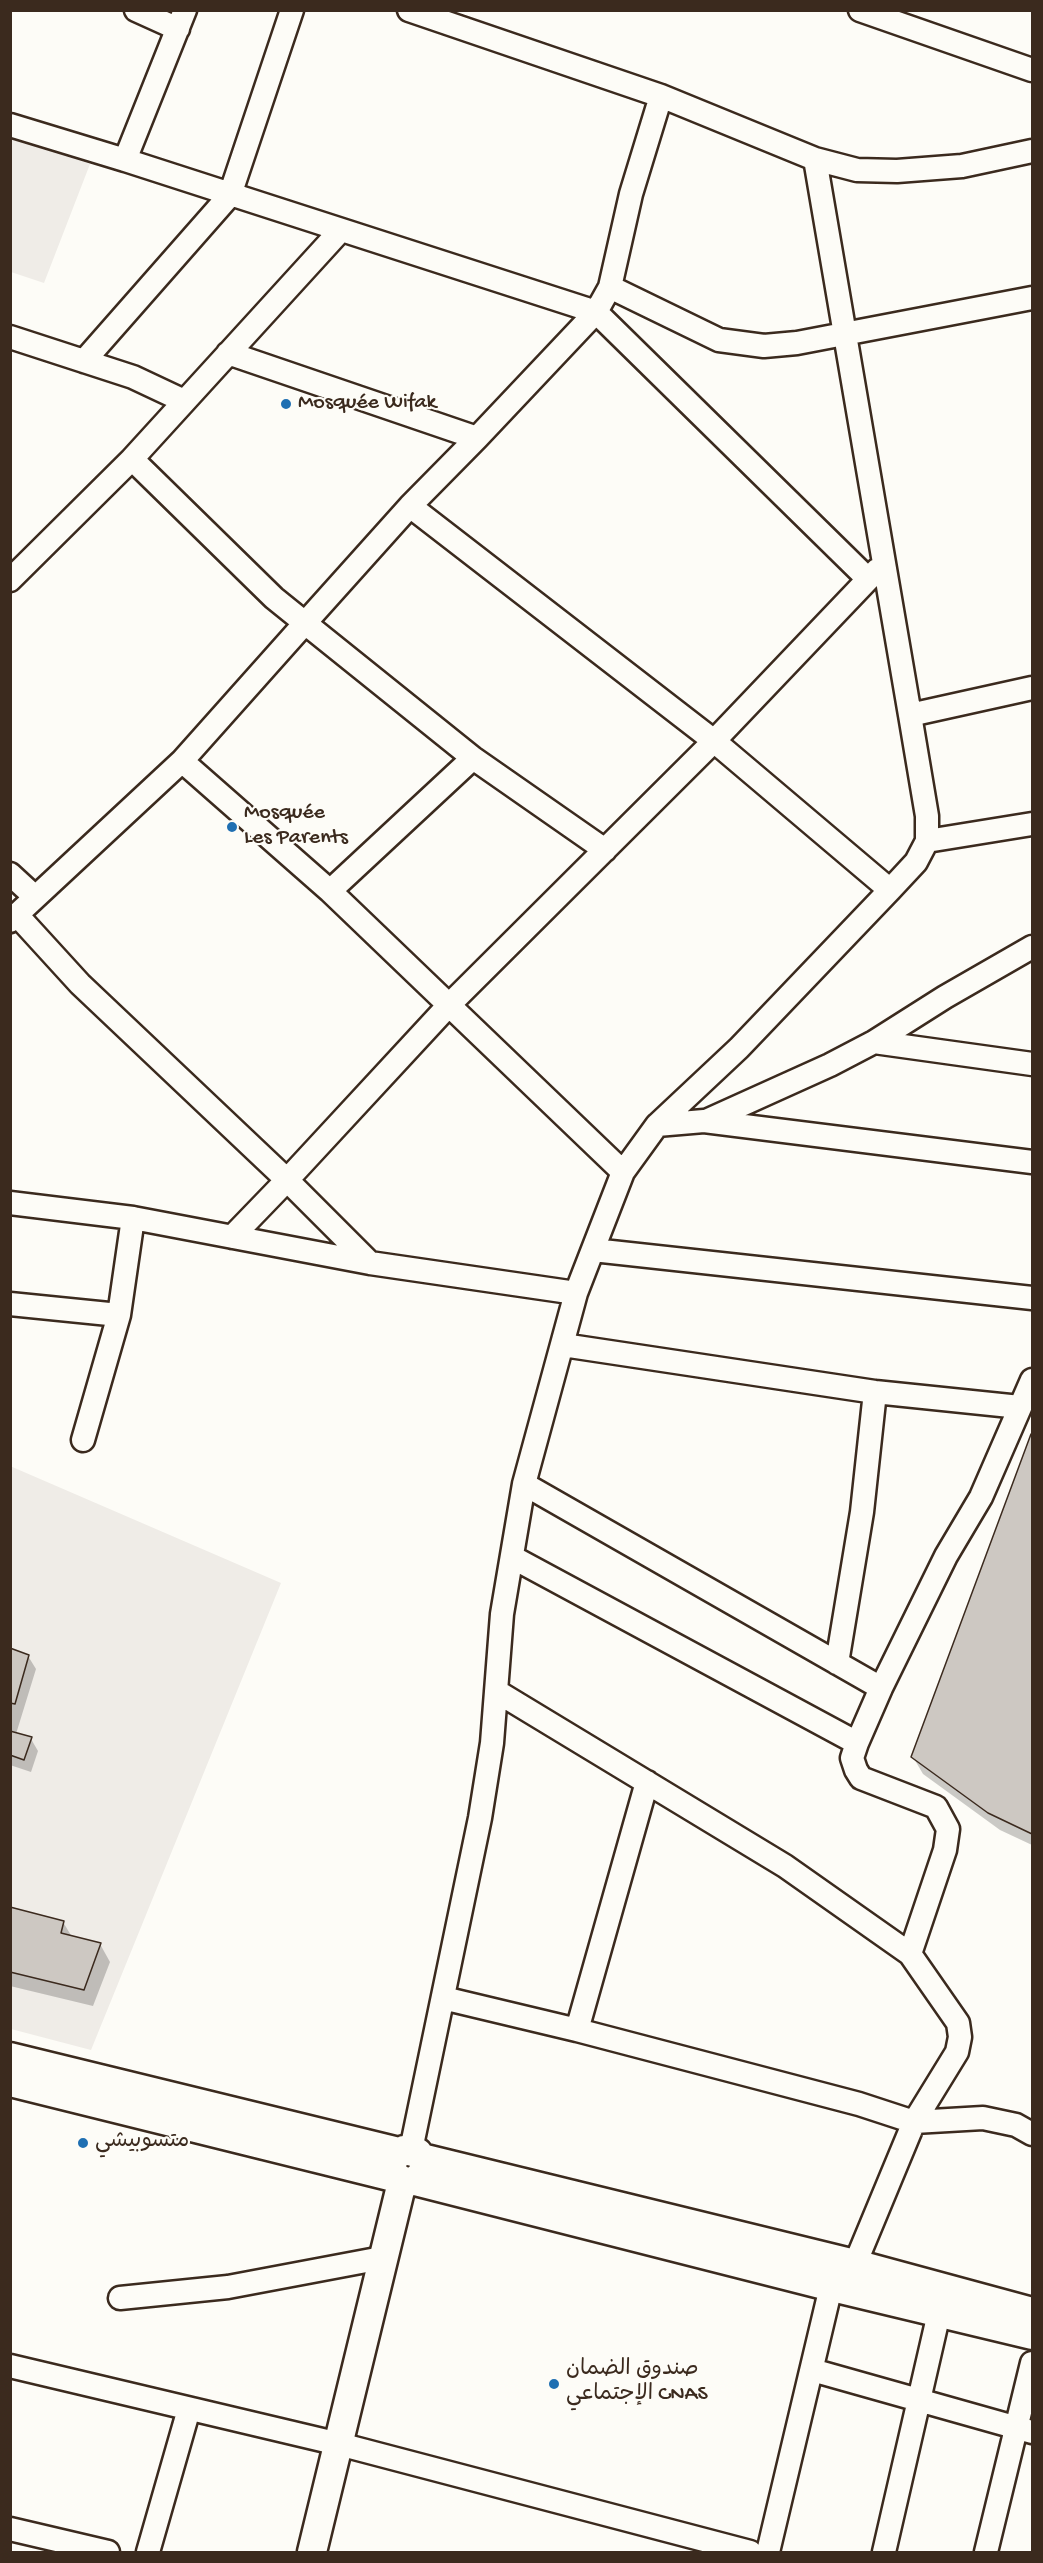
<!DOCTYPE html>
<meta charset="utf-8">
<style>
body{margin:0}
#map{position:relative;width:1043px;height:2563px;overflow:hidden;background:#fdfcf7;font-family:"Gochi Hand",sans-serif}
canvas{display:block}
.frame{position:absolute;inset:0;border:12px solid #3b2a1e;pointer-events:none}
</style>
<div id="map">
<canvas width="1043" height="2563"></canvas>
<div class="frame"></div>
</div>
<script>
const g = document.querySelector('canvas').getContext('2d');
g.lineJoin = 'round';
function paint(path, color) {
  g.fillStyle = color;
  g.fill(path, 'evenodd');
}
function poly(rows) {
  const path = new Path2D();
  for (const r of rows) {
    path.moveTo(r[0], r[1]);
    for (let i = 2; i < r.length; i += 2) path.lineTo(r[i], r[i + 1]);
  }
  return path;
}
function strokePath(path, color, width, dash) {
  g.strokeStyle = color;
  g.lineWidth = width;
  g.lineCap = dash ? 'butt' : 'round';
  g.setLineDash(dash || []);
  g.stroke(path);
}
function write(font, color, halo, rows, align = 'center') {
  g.font = font + ' "Gochi Hand","Playpen Sans Arabic",sans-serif';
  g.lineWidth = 4.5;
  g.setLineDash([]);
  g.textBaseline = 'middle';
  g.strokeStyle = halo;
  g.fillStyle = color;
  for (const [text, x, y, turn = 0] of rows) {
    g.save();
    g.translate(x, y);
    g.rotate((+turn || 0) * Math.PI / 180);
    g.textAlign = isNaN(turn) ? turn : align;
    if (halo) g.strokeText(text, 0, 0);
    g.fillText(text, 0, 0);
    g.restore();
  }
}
const built = poly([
 [10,135,90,164,44,283,11,272],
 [10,1466,281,1583,91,2050,11,2029]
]);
const shadow = poly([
 [1032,1433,1032,1845,1000,1830,923,1774,913,1757],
 [10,1650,28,1656,36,1669,16,1734,31,1739,38,1751,31,1772,10,1765],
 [10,1908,63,1922,72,1937,100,1944,110,1962,93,2006,10,1986]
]);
const building = poly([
 [1031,1434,1032,1434,1032,1834,988,1813,911,1757,1031,1434],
 [10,1648,29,1655,15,1704,10,1703,10,1648],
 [10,1731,32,1737,24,1760,10,1755,10,1731],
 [10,1907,64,1921,61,1933,101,1943,84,1990,10,1972,10,1907]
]);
const minor = poly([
 [136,10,178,29],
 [185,10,125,160,596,312,868,579],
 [409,10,661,96,815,159,857,170,897,171,962,166,1032,151],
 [860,10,1032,70],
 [10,125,125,160],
 [610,287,719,340,764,346,797,343,1032,298],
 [10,337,133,377,184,401],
 [228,353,477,438],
 [84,361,230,195,292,10],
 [132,459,340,231],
 [410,506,477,438,596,312,610,287,631,194,661,96],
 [10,580,132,459,274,598,305,623,410,506,714,741,890,890],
 [910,715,1032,688],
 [182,761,305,623,473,758,605,850],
 [927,841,1032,824],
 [10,874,35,897],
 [330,891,473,758],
 [17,915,80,984,287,1180,370,1263,576,1293],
 [10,921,182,761,330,891,623,1172],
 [874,1042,1032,1064],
 [706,1121,830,1065,874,1042,945,997,1032,947],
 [657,1125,704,1121,1032,1162],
 [10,1203,133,1218,370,1263],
 [232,1237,287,1180,449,1005,714,741,877,570],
 [593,1250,1032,1298],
 [10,1304,119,1315],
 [563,1345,875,1392,1020,1407],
 [83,1440,119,1315,133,1218],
 [524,1484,881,1688],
 [512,1557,857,1743],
 [837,1663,862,1512,875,1392],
 [496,1691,785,1866,910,1954,958,2023,960,2037,957,2052,914,2122],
 [910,1954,945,1850,948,1829,936,1807,861,1778,856,1770,852,1758,857,1743,881,1688,946,1556,981,1497,1032,1380],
 [443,1998,577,2030,859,2104,914,2122,855,2264],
 [577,2030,647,1782],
 [914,2122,983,2118,1016,2125,1032,2134],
 [411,2150,480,1818,492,1743,502,1614,524,1484,576,1293,623,1172,657,1125,739,1048,890,890,916,862,927,841,927,816,910,715,815,159],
 [120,2298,228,2287,382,2258],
 [10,2366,339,2444,750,2552],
 [812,2370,1032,2432],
 [10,2529,108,2552],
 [148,2552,189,2409],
 [768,2552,835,2270],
 [884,2552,939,2313],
 [986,2552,1032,2363]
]);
const major = poly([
 [10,2057,399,2152],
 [10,2082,397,2178],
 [422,2158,855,2264,1032,2312],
 [415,2181,424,2172,425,2164,418,2153,404,2150,395,2156,391,2167,393,2173,402,2182,415,2181,832,2287,1032,2335],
 [312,2552,402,2182]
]);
const markers = [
 [286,404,6,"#1f6fb2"],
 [232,827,6,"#1f6fb2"],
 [83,2143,6,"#1f6fb2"],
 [554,2384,6,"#1f6fb2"]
];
const poiNames = [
 ["Mosquée Wifak",298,404],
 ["Mosquée",244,814],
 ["Les Parents",244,839],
 ["متسوبيشي",95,2143],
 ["صندوق الضمان",566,2371],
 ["الإجتماعي CNAS",566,2396]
];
paint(built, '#efece7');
paint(shadow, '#0003');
paint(building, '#cdc8c2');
strokePath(building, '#3b2a1e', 1.5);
strokePath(minor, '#3b2a1e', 27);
strokePath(major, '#3b2a1e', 33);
strokePath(minor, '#fdfcf7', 22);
strokePath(major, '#fdfcf7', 28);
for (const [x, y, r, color] of markers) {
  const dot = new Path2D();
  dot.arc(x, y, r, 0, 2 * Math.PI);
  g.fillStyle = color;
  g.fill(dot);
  strokePath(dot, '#fdfcf7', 2);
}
write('22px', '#3b2a1e', '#fdfcf7', poiNames, 'left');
</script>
